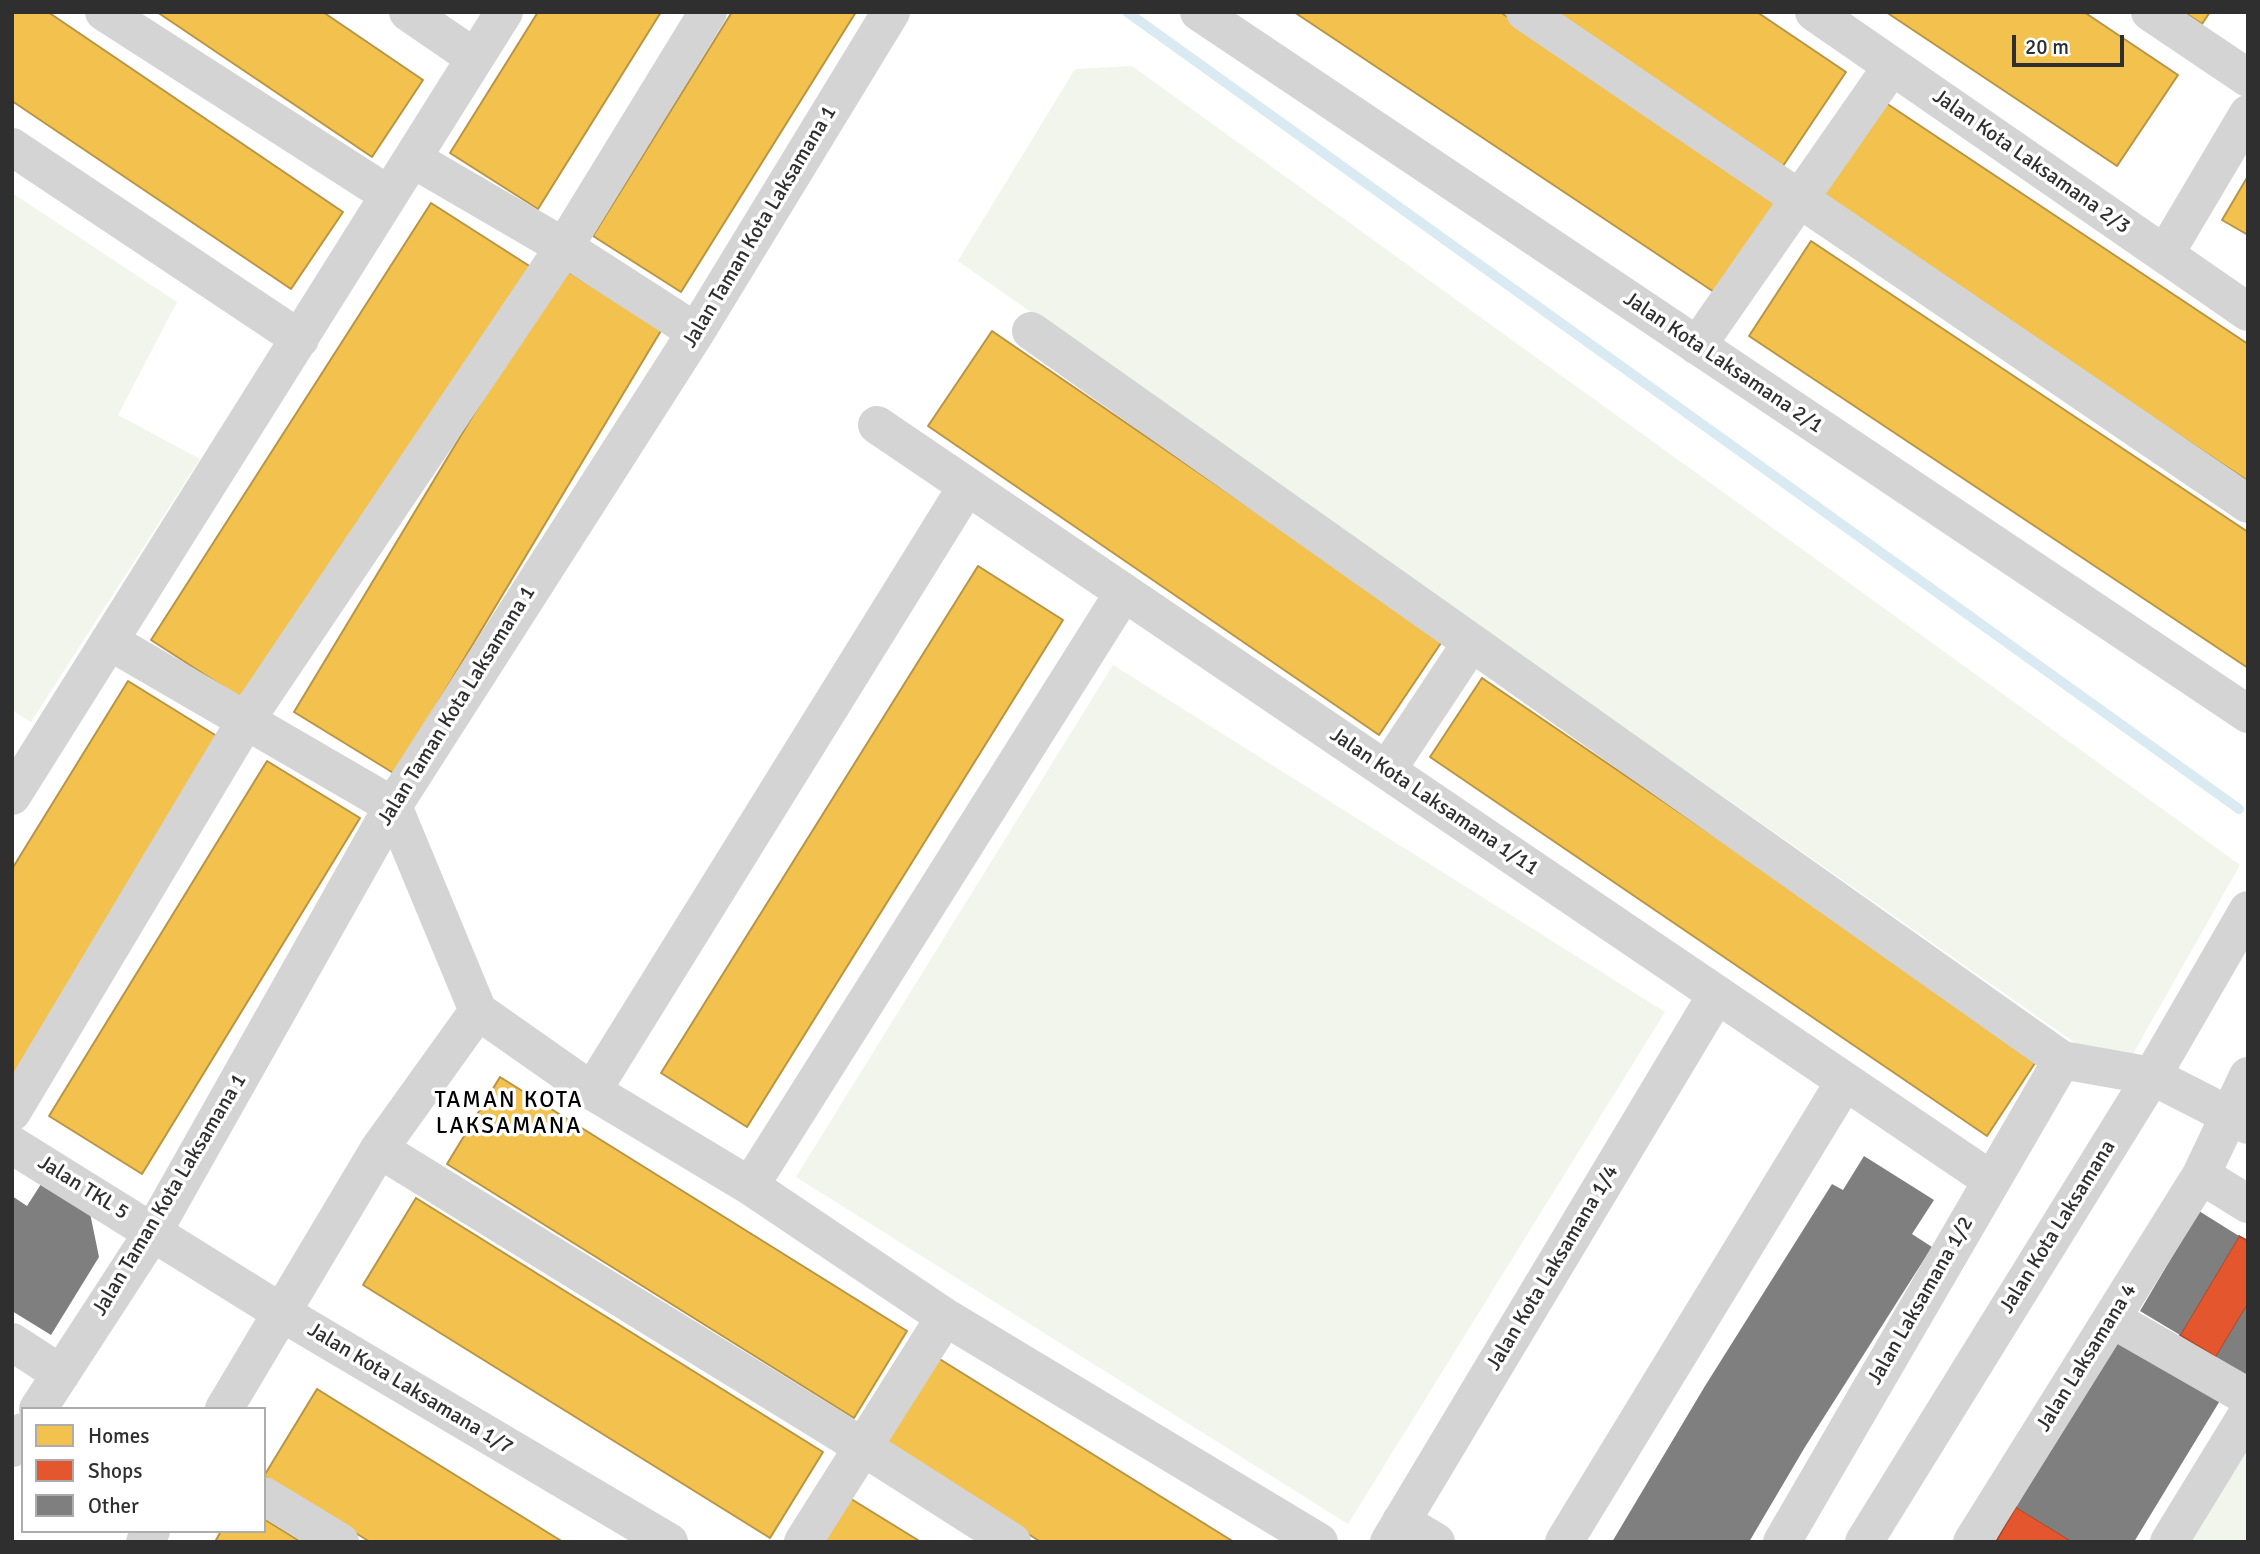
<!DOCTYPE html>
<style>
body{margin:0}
#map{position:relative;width:2260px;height:1554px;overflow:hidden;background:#fff;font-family:Signika,sans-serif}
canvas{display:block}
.frame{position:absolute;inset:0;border:14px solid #2f2f2f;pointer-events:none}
.legend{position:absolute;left:21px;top:1407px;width:245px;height:126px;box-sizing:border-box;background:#fff;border:2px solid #acacac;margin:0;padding:9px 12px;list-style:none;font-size:21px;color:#2f2f2f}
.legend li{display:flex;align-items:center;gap:14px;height:35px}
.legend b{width:35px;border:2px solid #acacac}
.scale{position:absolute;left:2012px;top:35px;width:112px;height:32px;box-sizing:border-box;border:4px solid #2f2f2f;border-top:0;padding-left:9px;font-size:21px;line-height:24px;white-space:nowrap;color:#2f2f2f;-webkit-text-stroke:5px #fff;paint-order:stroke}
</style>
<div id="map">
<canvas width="2260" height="1554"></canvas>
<div class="frame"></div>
<ul class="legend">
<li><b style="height:19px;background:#f2c14e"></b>Homes</li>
<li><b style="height:19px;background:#e4572e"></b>Shops</li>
<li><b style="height:19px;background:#7f7f7f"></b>Other</li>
</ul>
<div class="scale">20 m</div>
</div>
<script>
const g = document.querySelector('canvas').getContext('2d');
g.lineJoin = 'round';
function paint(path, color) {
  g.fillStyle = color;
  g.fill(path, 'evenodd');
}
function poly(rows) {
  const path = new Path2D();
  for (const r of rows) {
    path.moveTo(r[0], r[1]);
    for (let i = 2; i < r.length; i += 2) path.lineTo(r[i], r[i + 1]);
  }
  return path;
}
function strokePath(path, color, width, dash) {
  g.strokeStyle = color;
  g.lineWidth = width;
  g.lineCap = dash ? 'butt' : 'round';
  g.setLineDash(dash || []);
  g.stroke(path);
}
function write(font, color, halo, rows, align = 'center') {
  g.font = font + ' Signika,sans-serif';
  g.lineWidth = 7;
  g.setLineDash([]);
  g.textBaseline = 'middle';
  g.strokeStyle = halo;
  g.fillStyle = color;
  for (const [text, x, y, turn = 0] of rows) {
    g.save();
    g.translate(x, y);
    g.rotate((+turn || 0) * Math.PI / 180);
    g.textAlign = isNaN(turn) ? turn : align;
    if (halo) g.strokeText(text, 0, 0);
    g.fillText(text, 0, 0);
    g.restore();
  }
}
const green = poly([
 [1132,66,2240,865,2121,1075,958,261,1075,69],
 [12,193,177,302,118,415,200,459,31,722,12,710],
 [1113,665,1665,1012,1348,1524,796,1177],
 [2248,1438,2248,1542,2187,1542]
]);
const homes = poly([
 [12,12,48,12,343,212,291,289,12,101,12,12],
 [157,12,323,12,423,80,372,157,157,12],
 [538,12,661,12,538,209,450,153,538,12],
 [732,12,856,12,681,292,593,236,732,12],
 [1294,12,1500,12,1783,200,1720,296,1294,12],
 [1551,12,1757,12,1846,72,1783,166,1551,12],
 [1886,12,2084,12,2178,75,2117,166,1886,12],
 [2184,12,2210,12,2202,24,2184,12],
 [1883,101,2248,344,2248,481,1820,197,1883,101],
 [2248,176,2248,235,2222,220,2248,176],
 [431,203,531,267,250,704,151,640,431,203],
 [1811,241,2248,532,2248,668,1749,336,1811,241],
 [562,268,662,329,395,774,294,712,562,268],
 [992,331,1443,640,1379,735,928,426,992,331],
 [978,566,1063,620,747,1127,661,1073,978,566],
 [1482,678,2039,1057,1987,1136,1430,757,1482,678],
 [128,681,220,738,12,1078,12,869,128,681],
 [267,761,360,818,142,1174,49,1116,267,761],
 [500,1077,907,1331,854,1418,447,1164,500,1077],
 [416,1198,823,1452,770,1538,363,1285,416,1198],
 [938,1358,1234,1542,1041,1542,885,1445,938,1358],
 [317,1389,563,1542,370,1542,264,1476,317,1389],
 [848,1497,921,1542,821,1542,848,1497],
 [264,1519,301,1542,215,1542,221,1531,264,1531,264,1519]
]);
const shops = poly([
 [2239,1236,2248,1241,2248,1304,2216,1357,2180,1335,2239,1236],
 [2016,1507,2073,1542,2000,1542,1997,1540,2016,1507]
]);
const stream = poly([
 [1127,12,2239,809]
]);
const building = poly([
 [1864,1156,1934,1200,1912,1234,1932,1247,1805,1447,1749,1542,1612,1542,1705,1386,1832,1184,1843,1190],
 [43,1181,90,1213,99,1257,51,1335,12,1311,12,1196,27,1206],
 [2199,1211,2239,1236,2180,1335,2140,1311],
 [2248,1304,2248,1376,2216,1357],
 [2119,1337,2221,1399,2134,1542,2073,1542,2016,1507]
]);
const minor = poly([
 [104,12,389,195],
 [408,12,475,58],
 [1199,12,2248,714],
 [1525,12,2248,504],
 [1814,12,2248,312],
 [2150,12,2248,78],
 [12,147,300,339],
 [413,159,564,247,696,332],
 [2165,254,2248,114],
 [1031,331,2062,1060,2152,1076,2248,1125],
 [1697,346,1892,66],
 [877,425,1991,1180],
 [109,641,393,806,478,1011,592,1091,750,1186,945,1317,1319,1542],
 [1387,770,1471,643],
 [12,796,504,12],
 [592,1091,967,486],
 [12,1112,246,720,564,247,708,12],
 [12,1145,282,1313,669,1542],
 [379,1149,863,1447,1012,1542],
 [2201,1175,2248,1204],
 [750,1186,1124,592],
 [2112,1319,2248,1397],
 [12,1342,61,1374],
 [38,1409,153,1232,393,806,696,332,891,12],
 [224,1409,379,1149,478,1011],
 [12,1448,23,1432],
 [264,1496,340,1542],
 [1401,1521,1436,1542],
 [145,1542,151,1531],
 [803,1542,945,1317],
 [1389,1542,1717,994],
 [1564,1542,1845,1081],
 [1782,1542,2062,1060],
 [1864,1542,2152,1076,2248,910],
 [1972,1542,2201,1175,2248,1076],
 [2169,1542,2248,1413]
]);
const streetNames = [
 ["Jalan Kota Laksamana 2/3",2031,162,35],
 ["Jalan Taman Kota Laksamana 1",760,227,-59],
 ["Jalan Kota Laksamana 2/1",1723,363,34],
 ["Jalan Taman Kota Laksamana 1",457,706,-58],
 ["Jalan Kota Laksamana 1/11",1434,802,34],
 ["Jalan TKL 5",83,1188,32],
 ["Jalan Taman Kota Laksamana 1",170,1195,-59],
 ["Jalan Kota Laksamana",2058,1227,-58],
 ["Jalan Kota Laksamana 1/4",1553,1268,-59],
 ["Jalan Laksamana 1/2",1921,1301,-60],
 ["Jalan Laksamana 4",2087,1358,-58],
 ["Jalan Kota Laksamana 1/7",410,1389,31]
];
const neighbourhoodNames = [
 ["TAMAN KOTA",509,1101],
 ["LAKSAMANA",509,1127]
];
paint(green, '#f1f5ec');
paint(homes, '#f2c14e');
strokePath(homes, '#b89545', 2);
paint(shops, '#e4572e');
strokePath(shops, '#ae4b2e', 2);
strokePath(stream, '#daeaf2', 10);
paint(building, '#7f7f7f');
strokePath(minor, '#d4d4d4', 38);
write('21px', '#2f2f2f', '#fff', streetNames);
g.letterSpacing = '2px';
write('23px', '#000', '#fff', neighbourhoodNames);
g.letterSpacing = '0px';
</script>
